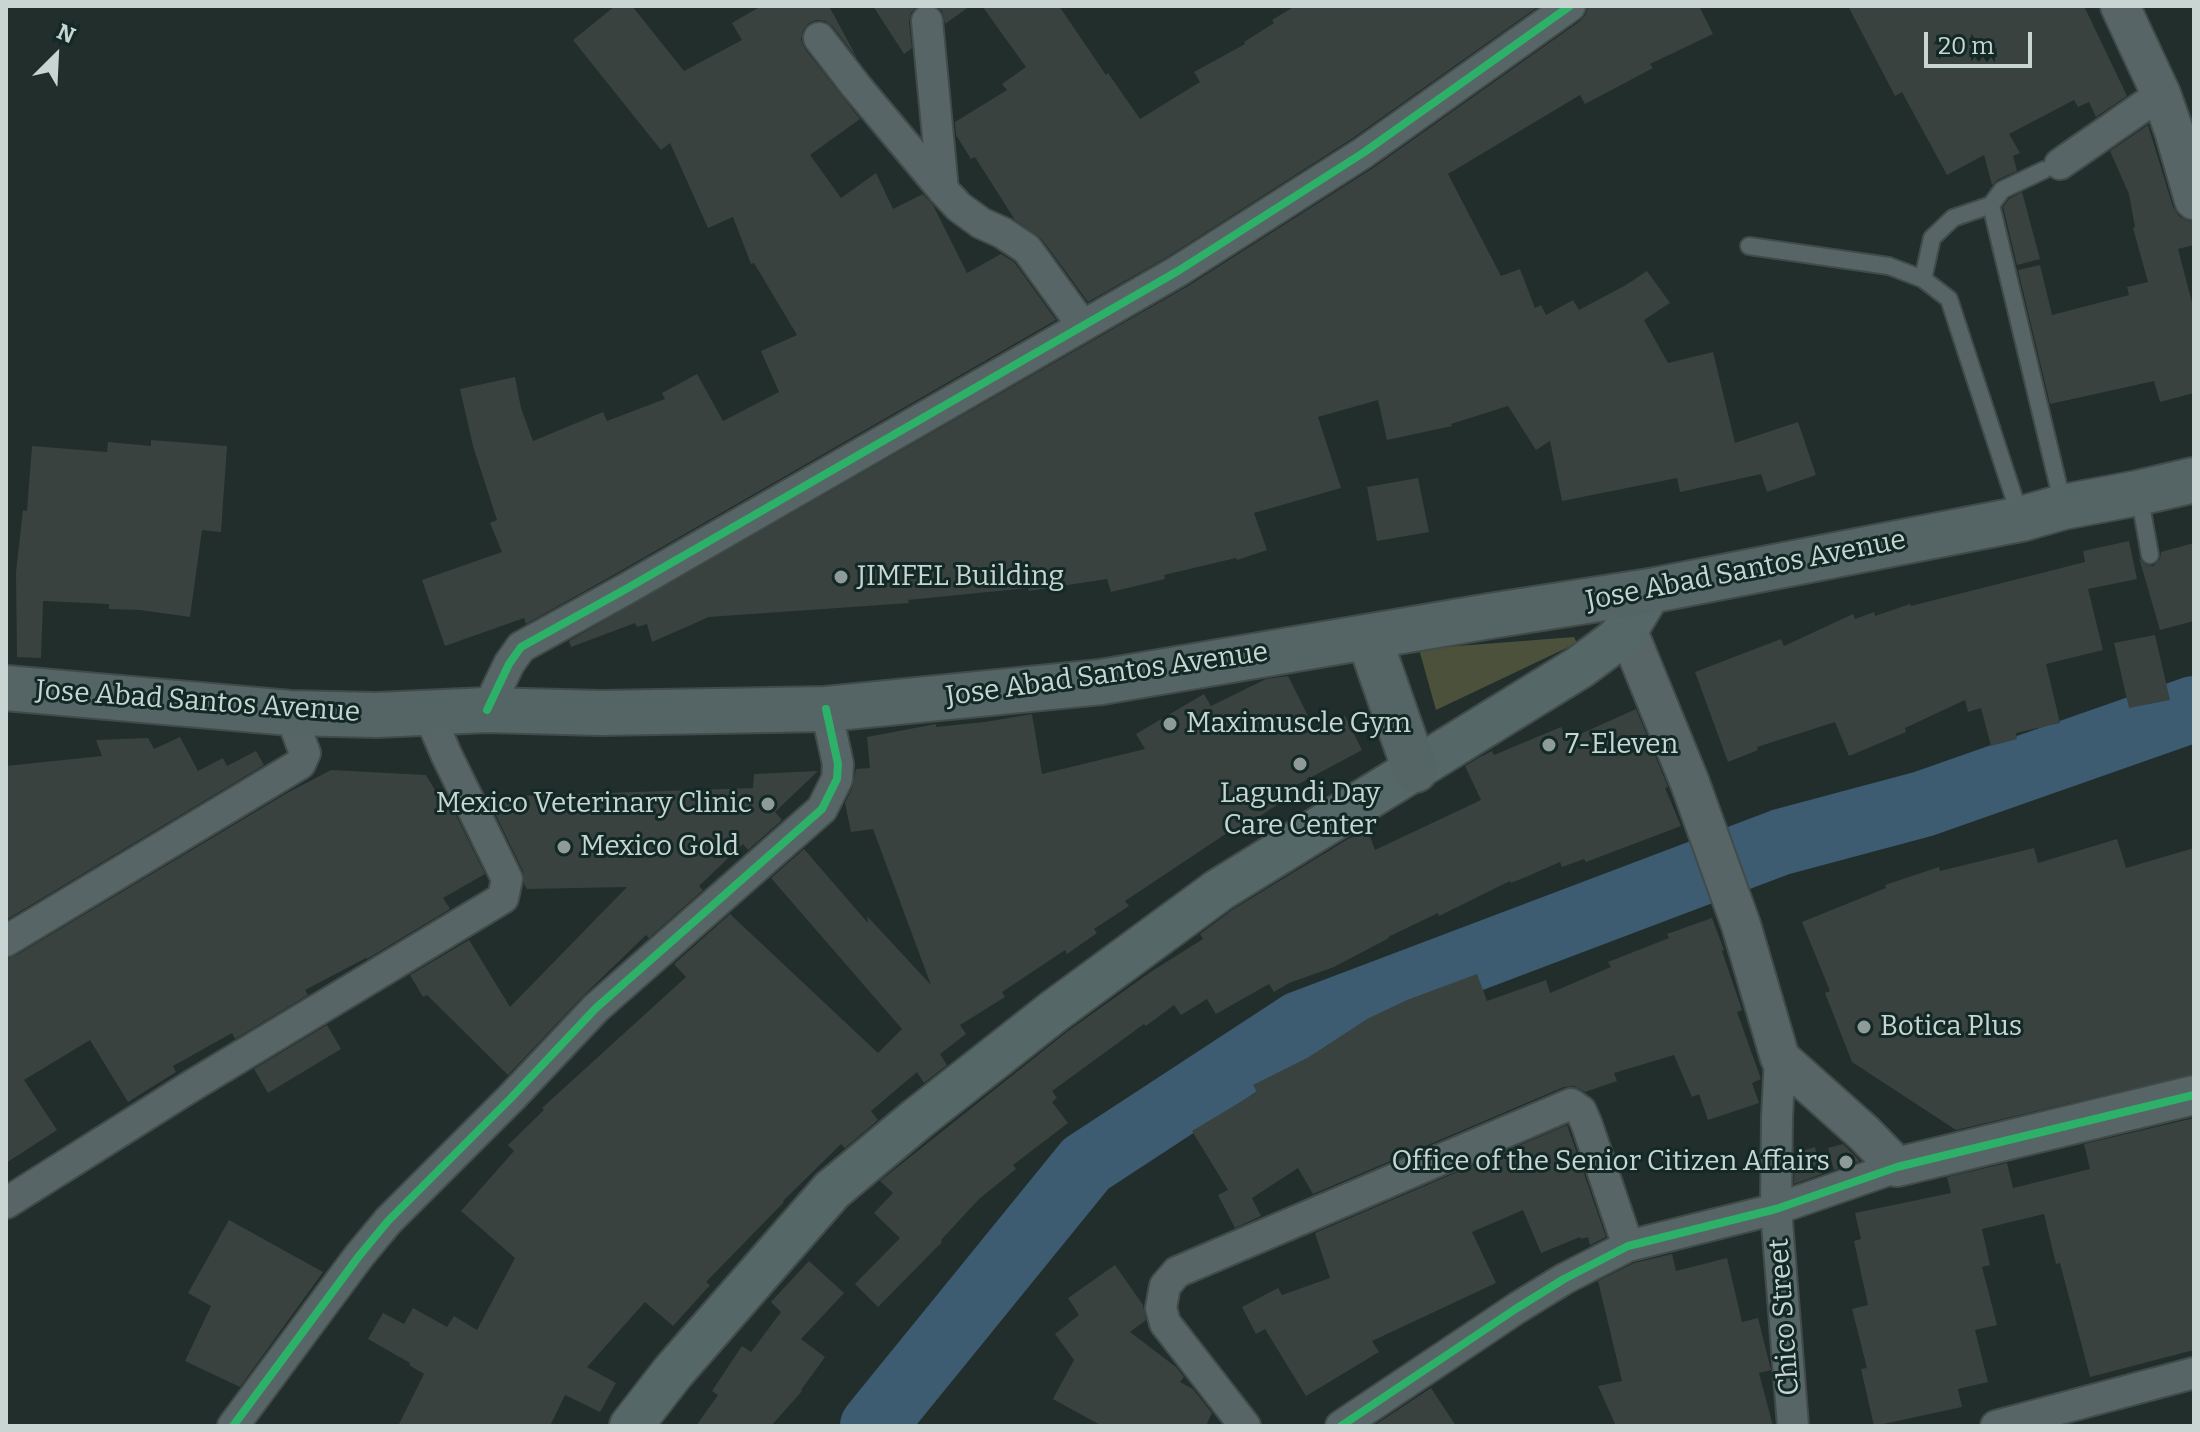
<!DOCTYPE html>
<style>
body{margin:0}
#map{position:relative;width:2200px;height:1432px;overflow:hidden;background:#222e2c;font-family:Bitter,serif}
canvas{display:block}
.frame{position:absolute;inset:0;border:8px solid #c8d5d2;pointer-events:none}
.north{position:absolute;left:16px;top:16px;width:80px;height:80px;-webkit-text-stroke:6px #132925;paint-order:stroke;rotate:24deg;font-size:22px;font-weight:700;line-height:32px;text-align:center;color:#c8d5d2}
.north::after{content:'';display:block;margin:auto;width:28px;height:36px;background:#c8d5d2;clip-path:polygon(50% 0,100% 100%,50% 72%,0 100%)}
.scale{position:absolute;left:1924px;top:32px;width:108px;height:36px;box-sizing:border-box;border:4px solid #c8d5d2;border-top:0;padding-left:10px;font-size:24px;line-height:28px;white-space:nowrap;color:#c8d5d2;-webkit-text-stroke:6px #132925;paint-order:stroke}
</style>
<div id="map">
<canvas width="2200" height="1432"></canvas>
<div class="frame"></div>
<div class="north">N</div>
<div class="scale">20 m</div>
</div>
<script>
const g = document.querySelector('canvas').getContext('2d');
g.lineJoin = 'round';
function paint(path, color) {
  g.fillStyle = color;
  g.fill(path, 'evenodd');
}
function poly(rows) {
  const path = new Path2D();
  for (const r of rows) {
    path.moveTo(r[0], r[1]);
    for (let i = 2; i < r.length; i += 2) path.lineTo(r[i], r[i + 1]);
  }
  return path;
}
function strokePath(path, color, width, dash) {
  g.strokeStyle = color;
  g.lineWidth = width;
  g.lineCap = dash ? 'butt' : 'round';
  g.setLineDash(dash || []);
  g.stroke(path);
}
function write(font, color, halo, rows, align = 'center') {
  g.font = font + ' Bitter,serif';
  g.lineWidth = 6;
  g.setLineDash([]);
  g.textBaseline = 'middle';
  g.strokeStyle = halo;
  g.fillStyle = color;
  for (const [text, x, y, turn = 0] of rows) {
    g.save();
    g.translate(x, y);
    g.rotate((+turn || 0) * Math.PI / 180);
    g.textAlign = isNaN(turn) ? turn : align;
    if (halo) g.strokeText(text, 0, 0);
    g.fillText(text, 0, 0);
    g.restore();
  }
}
const green = poly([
 [1574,637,1577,643,1436,710,1419,649]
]);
const river = poly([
 [873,1426,1086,1164,1300,1024,1781,842,1923,804,2194,709]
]);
const building = poly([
 [615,6,632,6,684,71,742,40,732,23,761,6,829,6,857,58,833,27,825,21,816,20,809,23,803,30,801,40,805,49,860,119,810,155,841,198,876,173,893,209,923,194,933,205,967,273,1001,254,1014,262,1056,320,617,573,526,624,524,618,445,646,422,580,502,552,490,523,497,520,473,446,460,389,515,377,521,408,533,441,603,412,607,421,665,399,662,393,697,374,723,421,779,392,761,351,797,335,754,263,751,264,733,217,708,228,670,143,661,150,573,40],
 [873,6,917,6,911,13,909,22,912,48,904,54],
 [936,6,970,6,945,24,942,11],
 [982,6,1059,6,1106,75,1108,73,1140,119,1200,82,1194,72,1245,44,1244,42,1274,23,1272,20,1295,6,1539,6,1353,138,1169,256,1088,302,1041,238,1015,220,975,157,971,159,956,135,955,122,1007,90,1002,84,1026,67],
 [1588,6,1699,6,1713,34,1650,64,1653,68,1585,104,1580,95,1448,174,1501,276,1520,269,1535,308,1541,305,1546,315,1573,300,1579,310,1626,285,1647,271,1670,303,1644,320,1668,363,1713,352,1735,443,1798,422,1816,475,1767,492,1761,474,1680,492,1677,478,1562,501,1550,441,1536,450,1508,406,1451,424,1452,426,1387,440,1378,400,1318,417,1341,488,1254,513,1267,550,1237,560,1236,558,1164,575,1165,579,1111,592,1107,579,1029,591,1028,588,908,600,909,603,709,617,652,642,647,624,637,627,635,623,571,647,569,641,1188,286,1373,168,1580,21,1586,14],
 [1848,6,2084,6,2127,96,2096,117,2089,102,2078,107,2074,100,2009,134,2020,153,2013,156,2017,171,1997,180,1992,185,1984,155,1947,175,1902,92,1895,96],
 [2148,125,2173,207,2179,216,2188,221,2194,221,2194,245,2178,249,2194,310,2194,393,2160,402,2154,381,2050,404,2018,270,2040,265,2052,315,2129,295,2127,287,2148,282,2133,228,2135,227,2129,194,2110,151],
 [2022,192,2040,259,2017,265,2003,207,2009,199],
 [151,440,227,446,221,532,202,530,190,617,140,610,109,609,109,604,43,601,41,658,17,657,16,572,23,510,27,511,32,446,107,452,108,442,151,446],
 [1418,478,1429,532,1377,541,1367,487],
 [2129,541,2137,579,2088,589,2103,650,2046,664,2060,723,2016,733,2017,739,1991,746,1981,708,1968,712,1965,700,1905,728,1906,732,1849,756,1835,722,1757,747,1758,750,1728,762,1695,672,1781,639,1784,646,1853,614,1855,619,1874,612,1875,616,1910,604,1911,606,2085,562,2083,551],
 [2194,543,2194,621,2160,630,2139,558,2146,565,2153,566,2160,559,2161,552],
 [2155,635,2170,700,2129,708,2114,643],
 [1288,676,1316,732,1345,716,1362,750,1280,794,1284,800,1232,835,1230,831,1125,901,1129,906,1094,929,1097,933,1067,954,1065,950,1002,992,1005,997,960,1025,966,1034,940,1054,947,1065,924,1083,917,1072,871,1111,878,1120,845,1148,841,1144,783,1201,784,1202,706,1282,710,1285,673,1326,645,1302,587,1367,616,1383,600,1412,565,1395,550,1426,398,1426,424,1374,409,1365,410,1363,368,1339,383,1313,404,1324,413,1308,447,1327,454,1316,477,1330,515,1258,461,1211,514,1151,508,1145,544,1110,542,1108,686,977,674,964,730,914,878,1053,902,1029,771,878,804,849,868,923,867,916,931,985,873,829,851,832,845,803,853,786,856,769,870,768,867,737,936,724,936,727,985,722,1032,714,1042,774,1145,749,1136,734,1204,694,1211,706,1266,679],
 [1636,709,1668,787,1665,788,1681,826,1586,862,1584,859,1562,867,1560,862,1526,877,1511,883,1510,881,1439,916,1438,913,1388,937,1389,938,1334,967,1289,983,1274,992,1269,984,1216,1014,1207,999,1181,1015,1174,1005,1146,1026,1144,1024,1052,1091,1057,1098,1052,1102,1068,1123,1013,1165,1016,1169,979,1199,941,1240,942,1242,878,1307,855,1284,900,1238,874,1213,893,1193,880,1181,1068,1031,1152,971,1203,939,1200,934,1232,910,1348,839,1368,831,1375,850,1481,800,1465,766,1480,757,1492,751,1494,755,1561,727,1567,740],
 [180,737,198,771,223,758,227,766,256,751,264,765,6,920,6,766,102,756,96,740,148,738,154,749],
 [331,770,426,775,442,802,448,799,485,874,443,898,450,909,367,959,366,958,305,990,308,995,235,1039,232,1033,173,1066,176,1072,128,1102,90,1040,24,1080,57,1130,6,1163,6,959,15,956,287,793],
 [818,771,775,812,782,820,748,850,743,844,699,886,703,890,649,938,646,935,583,996,508,1075,427,995,423,997,410,975,469,940,510,1007,627,887,527,889,524,884,523,871,487,797,753,788,754,774],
 [2117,839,2126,868,2194,848,2194,1074,1956,1130,1852,1062,1825,993,1830,991,1802,922,1886,888,1885,885,1939,867,1940,871,2034,848,2038,863],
 [1712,918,1724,950,1722,951,1742,1010,1737,1012,1761,1079,1752,1083,1759,1103,1708,1120,1699,1094,1692,1097,1674,1055,1614,1073,1617,1081,1585,1092,1574,1086,1564,1087,1313,1194,1298,1168,1252,1198,1261,1216,1235,1228,1218,1195,1228,1190,1192,1131,1257,1092,1253,1085,1309,1057,1367,1019,1407,1000,1477,974,1487,1001,1546,980,1550,993,1611,967,1608,962,1669,938,1667,934],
 [327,1025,341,1049,268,1093,254,1069],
 [2194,1118,2194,1350,2090,1377,2060,1263,2056,1264,2044,1214,1982,1229,1990,1265,1982,1267,1997,1325,1975,1330,1988,1382,1958,1389,1962,1407,1874,1426,1861,1369,1867,1368,1852,1309,1868,1305,1854,1241,1861,1239,1855,1213,1951,1193,1947,1177,2007,1163,2013,1188,2090,1169,2084,1144],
 [1567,1125,1606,1237,1590,1245,1588,1237,1581,1239,1580,1237,1541,1253,1523,1210,1472,1232,1496,1283,1372,1341,1379,1352,1306,1396,1265,1329,1256,1334,1242,1307,1278,1288,1282,1295,1330,1278,1315,1233],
 [1843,1144,1860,1161,1834,1170,1828,1148],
 [1815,1147,1822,1174,1794,1184,1795,1153],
 [229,1220,323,1272,240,1387,185,1361,211,1306,188,1293],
 [1672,1254,1676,1271,1727,1258,1742,1322,1758,1318,1771,1370,1759,1373,1773,1426,1616,1426,1598,1386,1622,1381,1598,1281,1634,1263],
 [809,1261,844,1293,801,1339,825,1357,801,1390,802,1391,771,1426,696,1426,718,1395,712,1391,742,1346,751,1352,781,1312,771,1302],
 [1115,1265,1143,1305,1146,1320,1130,1332,1176,1367,1184,1377,1180,1382,1193,1389,1212,1413,1206,1426,1102,1426,1053,1399,1074,1360,1055,1334,1079,1315,1068,1298],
 [1431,1388,1456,1426,1373,1426,1381,1421]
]);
const service = poly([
 [2044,170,2002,190,1991,205,2063,505],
 [1749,246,1889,266,1923,279,1949,299,2020,516],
 [1923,279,1932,238,1953,218,1991,205],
 [2139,494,2150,555]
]);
const minor = poly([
 [927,21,943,190],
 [819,38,856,86,943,190,959,207,981,223,1003,233,1027,249,1082,325],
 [2060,164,2161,94],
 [487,710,509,664,521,647,626,589,1178,271,1363,153,1570,6],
 [6,941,300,764,305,753,290,713],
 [1780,1058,1777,1117,1776,1209,1793,1426],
 [6,1203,193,1085,503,898,507,879,446,754,429,714],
 [233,1426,359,1256,388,1221,511,1098,596,1008,822,809,837,779,838,764,826,709],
 [1245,1426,1165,1323,1161,1308,1165,1286,1177,1272,1571,1104,1581,1111,1587,1125,1628,1246],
 [1341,1426,1517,1308,1564,1279,1628,1246,1776,1209,1897,1167],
 [1996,1426,2194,1373]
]);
const tertiary = poly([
 [2120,6,2161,94,2174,131,2194,200],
 [1627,629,1690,783,1741,925,1780,1058,1864,1133,1897,1167,2194,1095]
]);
const secondary = poly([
 [631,1426,673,1372,832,1190,917,1119,1053,1012,1219,890,1580,667,1615,641,1627,629,1650,591]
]);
const trunk = poly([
 [1369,638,1415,770],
 [6,688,290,713,377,715,487,710,601,713,826,709,1101,682,1490,616,1650,591,2021,519,2063,507,2138,493,2194,480]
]);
const cycleway = poly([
 [487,710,509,664,521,647,626,589,1178,271,1363,153,1570,6],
 [233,1426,359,1256,388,1221,511,1098,596,1008,822,809,837,779,838,764,826,709],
 [1341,1426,1517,1308,1564,1279,1628,1246,1776,1209,1897,1167,2194,1095]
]);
const markers = [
 [841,577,8,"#8e9b98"],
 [1170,724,8,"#8e9b98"],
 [1549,745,8,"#8e9b98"],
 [1300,764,8,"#8e9b98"],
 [768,804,8,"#8e9b98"],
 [564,847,8,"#8e9b98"],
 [1864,1027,8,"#8e9b98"],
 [1846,1162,8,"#8e9b98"]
];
const streetNames = [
 ["Jose Abad Santos Avenue",1746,571,-11],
 ["Jose Abad Santos Avenue",1107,675,-8],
 ["Jose Abad Santos Avenue",198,702,4],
 ["Chico Street",1785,1317,-94]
];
const poiNames = [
 ["JIMFEL Building",857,577],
 ["Maximuscle Gym",1186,724],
 ["7-Eleven",1565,745],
 ["Lagundi Day",1300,794,"center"],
 ["Care Center",1300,826,"center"],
 ["Mexico Veterinary Clinic",752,804,"right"],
 ["Mexico Gold",580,847],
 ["Botica Plus",1880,1027],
 ["Office of the Senior Citizen Affairs",1830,1162,"right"]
];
paint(green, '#4c513c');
strokePath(river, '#3d5c71', 66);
paint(building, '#39423e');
strokePath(service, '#414b49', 20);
strokePath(minor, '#414b49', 34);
strokePath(tertiary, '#414b49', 42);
strokePath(secondary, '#414b49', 46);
strokePath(trunk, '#414b49', 48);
strokePath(service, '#576567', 16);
strokePath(minor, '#576567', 30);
strokePath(tertiary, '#576567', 38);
strokePath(secondary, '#566768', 42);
strokePath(trunk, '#556465', 44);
strokePath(cycleway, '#2db169', 8);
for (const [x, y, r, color] of markers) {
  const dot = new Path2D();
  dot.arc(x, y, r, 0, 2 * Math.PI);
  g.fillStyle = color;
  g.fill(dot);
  strokePath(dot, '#132925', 3);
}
write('28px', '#c8d5d2', '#132925', streetNames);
write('28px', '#c8d5d2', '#132925', poiNames, 'left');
</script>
